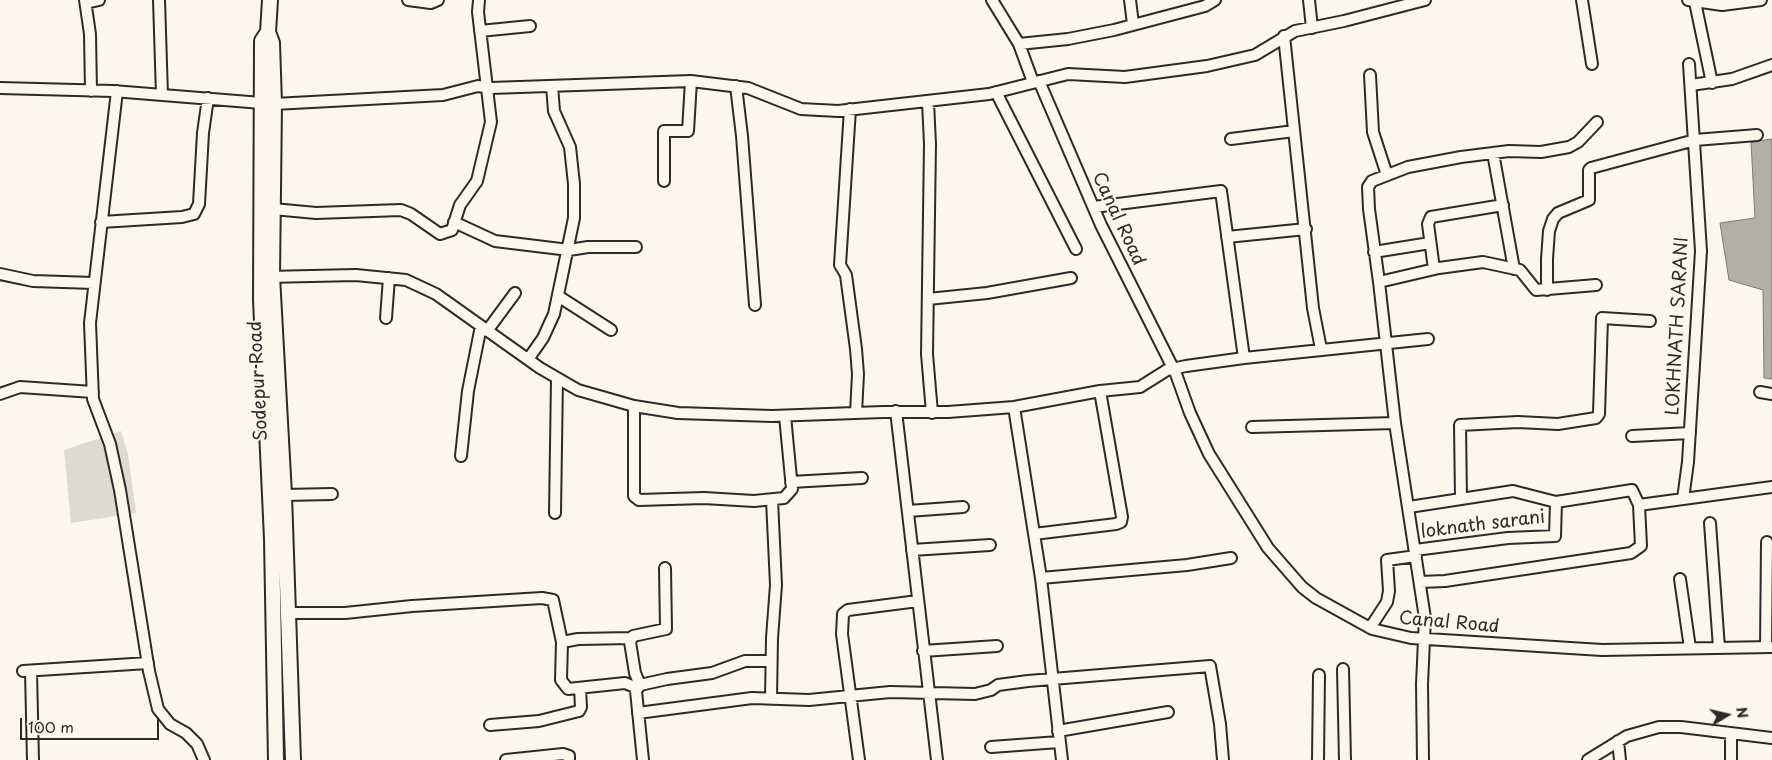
<!DOCTYPE html>
<html>
<head>
<meta charset="utf-8">
<style>
  body { margin:0 }
  #map { position:relative; width:1772px; height:760px; overflow:hidden; background:#fbf7ec; font-family:"Playpen Sans",sans-serif }
  canvas { display:block }
  .north { position:absolute; left:1702px; top:690px; width:50px; height:50px; -webkit-text-stroke:4px #fbf7ec; paint-order:stroke; rotate:81deg; font-size:14px; font-weight:700; line-height:20px; text-align:center; color:#2b2b2b }
  .north::after { content:''; display:block; margin:auto; width:18px; height:22px; background:#2b2b2b; clip-path:polygon(50% 0,100% 100%,50% 72%,0 100%) }
  .scale { position:absolute; left:20px; top:718px; width:139px; height:22px; box-sizing:border-box; border:2px solid #2b2b2b; border-top:0; padding-left:6px; font-size:15px; line-height:18px; white-space:nowrap; color:#2b2b2b; -webkit-text-stroke:4px #fbf7ec; paint-order:stroke }
</style>
</head>
<body>
<div id="map">
<canvas width="1772" height="760"></canvas>
<div class="north">N</div>
<div class="scale">100 m</div>
</div>
<script>
const c = document.querySelector('canvas').getContext('2d');
c.lineJoin = 'round';
function paint(path, color) { c.fillStyle = color; c.fill(path, 'evenodd'); }
const poly = rows => new Path2D(rows.map(r => 'M' + r).join(''));
function trace(path, color, width, dash) { c.strokeStyle = color; c.lineWidth = width; c.lineCap = dash ? 'butt' : 'round'; c.setLineDash(dash || []); c.stroke(path); }
function write(font, color, halo, rows, align = 'center') {
  c.font = font + ' "Playpen Sans",sans-serif'; c.lineWidth = 4; c.setLineDash([]); c.textBaseline = 'middle'; c.strokeStyle = halo; c.fillStyle = color; for (const [text, x, y, turn = 0] of rows) {
    c.save(); c.translate(x, y); c.rotate((+turn || 0) * Math.PI / 180); c.textAlign = isNaN(turn) ? turn : align; if (halo) c.strokeText(text, 0, 0); c.fillText(text, 0, 0); c.restore();
  }
}
const green = poly([
  [121,431,128,454,136,513,71,523,64,450]
]);
const water = poly([
  [1772,139,1772,379,1764,378,1763,290,1729,280,1720,223,1755,218,1751,142,1772,139]
]);
const minor = poly([
  [85,0,90,34,91,91],
  [159,0,162,95],
  [408,0,431,3,438,0],
  [992,0,1019,44,1033,82],
  [1130,0,1133,24],
  [1309,0,1312,28],
  [1582,0,1592,64],
  [1688,0,1722,5,1761,0],
  [1695,2,1712,83],
  [86,3,99,0],
  [480,31,530,26],
  [1284,36,1313,308,1321,349],
  [1019,44,1068,39,1114,30,1205,6,1215,0],
  [1370,75,1373,132,1387,175],
  [1039,81,1101,225,1176,374,1190,413,1209,454,1268,548,1302,587,1316,598,1372,629,1411,638,1602,650,1772,647],
  [1691,85,1732,79,1772,65],
  [736,86,742,136,755,305],
  [0,88,113,91,274,104,443,95,478,86,491,88,691,81,748,88,801,109,838,111,989,94,1068,74,1125,77,1207,66,1255,55,1295,31,1344,21,1425,0],
  [117,91,90,323,93,399,110,444,120,490,149,671,158,709,170,724,186,733,197,744,204,760],
  [996,92,1076,249],
  [928,102,930,144,927,354,932,413],
  [850,109,840,265,846,275,856,349,858,374,856,413],
  [1231,139,1294,131],
  [1493,153,1514,269],
  [664,181,664,131,688,131,691,81],
  [1094,207,1221,191,1244,358],
  [273,209,316,213,401,210,411,214,440,234,452,230,460,205,477,181,491,122,478,12,479,0],
  [101,222,182,217,194,214,199,204,203,133,208,98],
  [454,222,495,241,569,250,588,247,636,247],
  [1227,237,1306,229],
  [1374,252,1430,243],
  [1434,269,1428,224,1431,217,1503,205],
  [0,274,33,281,94,283],
  [267,277,356,275,406,280,436,294,540,368,578,390,634,406,678,413,772,416,883,412,948,412,1014,407,1100,391,1140,387,1167,370,1186,366,1244,358,1428,339],
  [1379,282,1369,209,1368,187,1372,181,1408,167,1461,157,1509,151,1541,152,1569,147,1578,142,1597,122],
  [1547,290,1547,259,1549,231,1553,219,1558,213,1589,200,1589,170,1591,168,1695,140,1757,135],
  [558,296,611,330],
  [928,299,987,293,1071,278],
  [386,318,389,278],
  [487,331,515,293],
  [529,358,543,338,554,314,574,218,574,184,570,147,554,111,552,86],
  [1760,392,1772,394],
  [0,394,20,387,93,392],
  [634,406,634,496,639,500,704,498,754,501,784,498,792,489,785,416],
  [1014,407,1041,578,1062,760],
  [896,411,937,760],
  [1252,427,1395,423],
  [1632,436,1690,433],
  [461,456,468,391,481,326],
  [791,482,862,478],
  [284,495,332,494],
  [1461,499,1460,425,1518,422,1558,424,1596,418,1599,414,1602,318,1650,321],
  [1683,499,1688,462,1701,251,1689,64],
  [1639,505,1772,487],
  [1409,507,1513,491,1556,502,1632,490,1639,505,1641,546,1631,553,1445,581,1420,582],
  [908,511,963,507],
  [555,513,557,379],
  [1710,523,1719,648],
  [1034,534,1116,524,1121,522,1122,517,1100,391],
  [912,550,990,545],
  [1415,550,1508,538,1555,536,1556,502],
  [1041,578,1187,565,1231,558],
  [1680,579,1690,648],
  [289,613,345,613,412,606,542,598,553,600,562,642],
  [1370,628,1387,602,1389,591,1387,560,1416,556],
  [631,638,578,639,562,642,561,680,568,689,625,683,637,688],
  [1766,647,1767,542],
  [923,651,997,646],
  [1343,669,1345,760],
  [23,671,148,663],
  [31,671,33,760],
  [640,685,635,673,630,642,633,636,666,629,665,568],
  [771,699,772,638,776,585,772,500],
  [638,713,752,698,809,700,890,692,975,694,991,690,998,685,1028,681,1210,666,1220,724,1223,760],
  [490,725,539,721,579,711,581,707,580,688],
  [1058,731,1168,712],
  [1731,735,1731,760],
  [1618,741,1620,760],
  [991,747,1059,742],
  [506,760,563,754,569,756,569,760],
  [643,760,636,691,640,685,667,679,712,673,745,661,771,661],
  [859,760,842,634,843,614,848,610,918,601],
  [1318,760,1319,675],
  [1423,760,1422,684,1425,618,1395,423,1379,282,1439,268,1483,262,1520,270,1536,290,1596,285],
  [1588,760,1627,736,1659,727,1681,727,1772,738]
]);
const major = poly([
  [270,0,268,32,272,43,274,104,272,276,284,495,293,760],
  [268,32,262,41,261,300,272,539,276,760]
]);
const streetNames = [
  ["Canal Road",1118,219,65],
  ["LOKHNATH SARANI",1678,326,-87],
  ["Sodepur Road",259,381,-93],
  ["loknath sarani",1483,525,-7],
  ["Canal Road",1449,623,5]
];
paint(green, '#dddad0');
paint(water, '#b1afa7');
trace(water, '#7b7a75', 1);
trace(minor, '#2b2b2b', 14);
trace(major, '#2b2b2b', 18);
trace(minor, '#fbf7ec', 10);
trace(major, '#fbf7ec', 14);
write('18px', '#2b2b2b', '#fbf7ec', streetNames);
</script>
</body>
</html>
